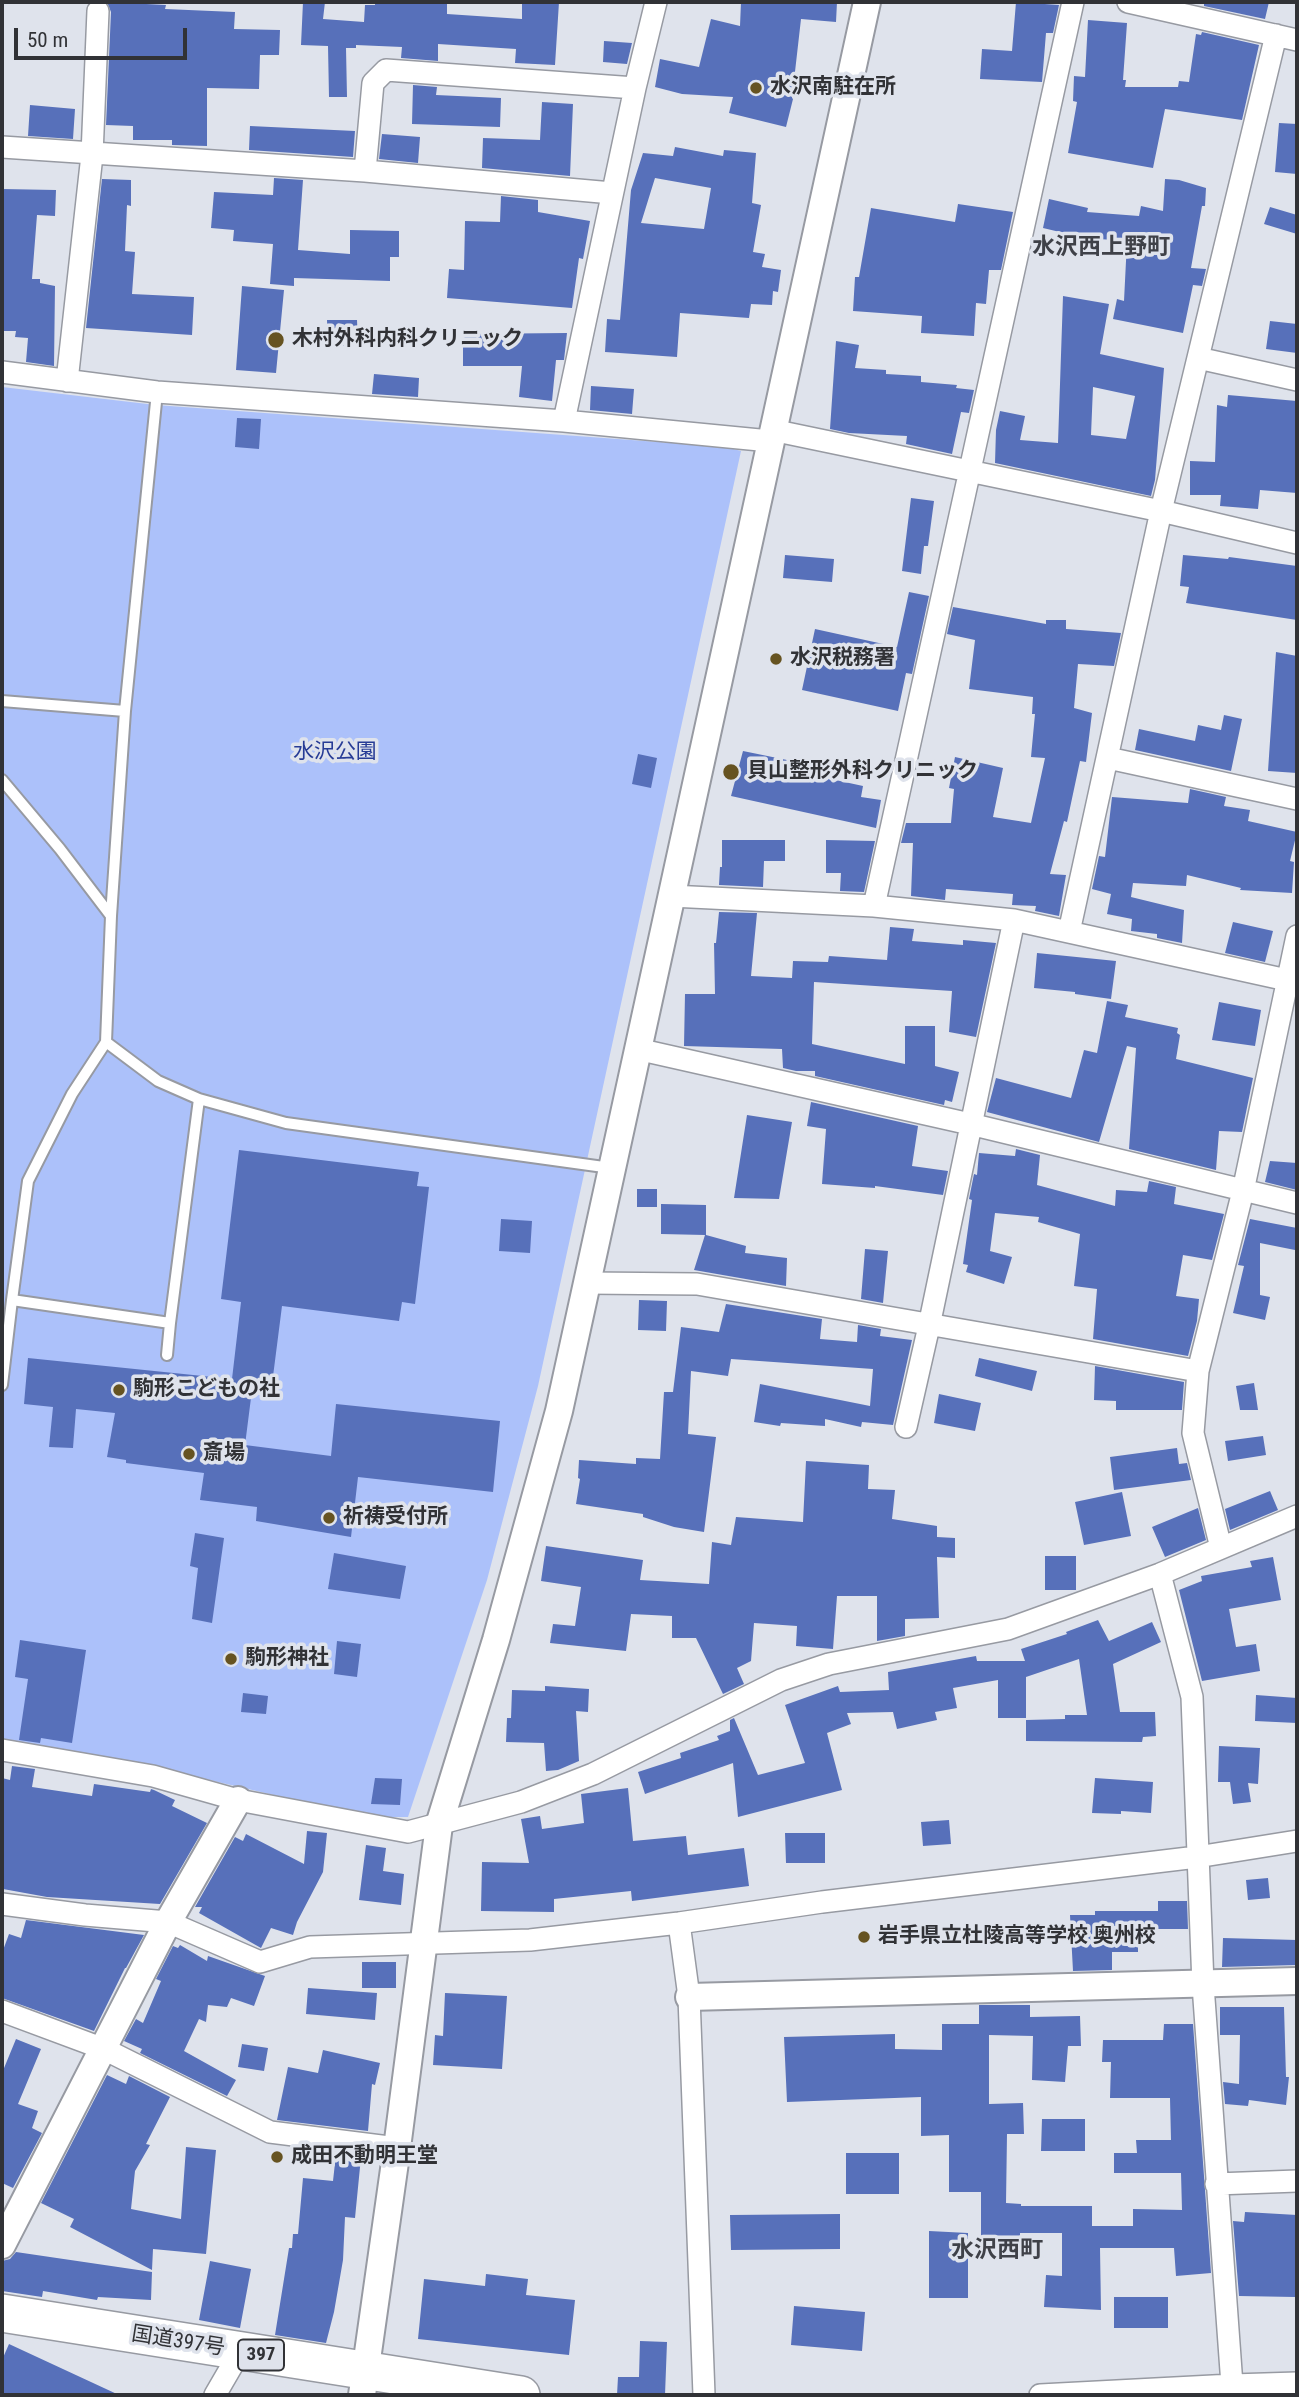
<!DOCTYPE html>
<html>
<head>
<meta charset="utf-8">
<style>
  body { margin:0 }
  #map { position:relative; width:1299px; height:2397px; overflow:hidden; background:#dfe3ec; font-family:"Roboto Condensed",sans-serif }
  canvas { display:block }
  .frame { position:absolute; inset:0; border:4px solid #313236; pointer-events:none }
  .scale { position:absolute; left:14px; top:28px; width:173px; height:32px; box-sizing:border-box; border:4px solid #313236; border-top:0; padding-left:9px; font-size:21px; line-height:24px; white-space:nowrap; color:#313236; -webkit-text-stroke:5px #dfe3ec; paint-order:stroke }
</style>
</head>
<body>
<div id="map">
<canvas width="1299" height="2397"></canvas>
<div class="frame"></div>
<div class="scale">50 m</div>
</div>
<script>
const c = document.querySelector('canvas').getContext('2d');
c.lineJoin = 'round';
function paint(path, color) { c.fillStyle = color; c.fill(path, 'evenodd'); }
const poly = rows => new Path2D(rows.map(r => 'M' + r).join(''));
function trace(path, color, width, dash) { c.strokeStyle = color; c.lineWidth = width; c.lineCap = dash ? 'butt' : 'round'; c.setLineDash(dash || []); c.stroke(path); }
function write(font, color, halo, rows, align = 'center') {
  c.font = font + ' "Roboto Condensed","Noto Sans JP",sans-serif'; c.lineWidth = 7; c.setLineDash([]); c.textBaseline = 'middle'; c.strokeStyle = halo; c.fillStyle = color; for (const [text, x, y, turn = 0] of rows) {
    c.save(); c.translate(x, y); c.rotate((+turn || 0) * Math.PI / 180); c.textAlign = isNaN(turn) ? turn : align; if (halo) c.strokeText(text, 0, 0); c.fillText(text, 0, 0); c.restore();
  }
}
const green = poly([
  [2,387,156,405,726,447,741,451,538,1386,487,1580,408,1817,391,1817,321,1806,158,1768,2,1739]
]);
const building = poly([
  [107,2,166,5,165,9,235,12,234,29,280,30,279,55,260,55,259,89,207,88,207,146,172,145,172,140,133,140,133,126,106,125,111,12],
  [303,2,325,2,323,19,364,22,365,5,375,5,375,2,447,2,447,14,522,19,522,2,559,2,555,65,515,63,516,49,438,44,438,61,401,58,402,47,356,45,356,48,346,48,347,97,329,97,328,46,301,45],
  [741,2,837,2,836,22,801,19,792,98,793,99,786,127,729,113,733,97,682,94,655,87,660,59,699,67,711,19,740,26],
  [1016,2,1059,5,1053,33,1046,33,1042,82,980,79,982,49,1012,51],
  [1204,2,1269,2,1265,19,1204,6],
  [1088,20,1127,23,1123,80,1126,80,1125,87,1178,87,1179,81,1189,82,1196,34,1201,35,1202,32,1259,45,1242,120,1165,109,1153,168,1068,153,1077,102,1073,101,1074,76,1085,77],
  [604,41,632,43,627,64,603,62],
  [413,85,437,87,436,95,501,98,500,127,412,124],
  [542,102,573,104,570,176,482,168,483,138,540,140],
  [30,105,75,109,73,139,28,136],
  [1279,123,1297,124,1297,174,1275,172],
  [250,126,355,131,353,157,249,150],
  [382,134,420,137,418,163,379,159],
  [675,147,723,156,724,150,756,153,752,203,761,205,753,252,765,254,762,267,781,270,778,292,773,291,772,305,751,304,749,318,680,313,677,357,605,352,607,319,620,320,631,190,643,153,673,156],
  [655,178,711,188,704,229,641,223],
  [274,178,303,180,298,250,350,254,350,230,399,231,399,257,390,257,390,281,294,278,294,286,270,284,273,244,233,241,234,230,211,228,214,192,273,195],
  [102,179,131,180,131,206,127,205,125,251,135,252,132,294,194,297,192,335,86,328],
  [1165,179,1179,180,1206,188,1205,206,1202,206,1191,268,1206,269,1202,286,1193,285,1183,333,1113,319,1117,299,1124,301,1127,241,1085,238,1043,228,1049,199,1088,208,1087,212,1139,216,1141,206,1163,211],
  [2,189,56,190,55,216,37,215,32,279,40,279,40,283,55,286,54,366,26,362,28,338,15,337,16,331,2,331],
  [501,196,538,200,538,212,590,221,583,259,579,258,572,308,447,298,449,269,464,270,465,221,500,222],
  [958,204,1013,212,1001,270,989,270,986,304,976,303,974,336,921,333,922,316,853,311,855,277,859,277,871,208,955,222],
  [1270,207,1297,215,1297,234,1264,224],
  [242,286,284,290,276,373,236,370],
  [1063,296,1109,304,1100,354,1164,368,1155,480,1151,496,995,463,996,430,1000,411,1025,416,1020,440,1058,443],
  [1093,387,1135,396,1126,439,1091,435],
  [327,320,357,320,358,345,328,346],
  [1270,321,1297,324,1297,353,1266,349],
  [567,333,564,360,556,360,552,401,519,397,522,366,463,366,463,334],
  [836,341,859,345,855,368,886,370,886,374,921,376,921,382,957,385,956,388,974,390,969,413,961,412,952,454,906,444,907,436,849,433,830,429],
  [374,374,419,378,418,397,372,394],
  [591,386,634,389,632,414,590,410],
  [1228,395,1297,401,1297,493,1260,490,1258,509,1220,506,1221,495,1190,495,1190,461,1215,462,1217,405,1227,407],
  [237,418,261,419,259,449,235,447],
  [911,498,934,501,928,546,924,546,921,574,902,571],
  [785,555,834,559,832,582,783,578],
  [1183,555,1228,559,1229,557,1297,566,1297,620,1186,603,1189,587,1180,586],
  [909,592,929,596,912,674,906,673,898,711,802,690,815,629,897,647],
  [953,607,1046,624,1046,620,1066,620,1066,629,1121,633,1114,666,1078,664,1074,708,1092,713,1086,762,1080,761,1067,822,1064,821,1050,874,1066,875,1059,916,1035,911,1036,906,1012,905,1013,894,946,889,945,900,911,896,913,843,901,843,906,823,951,823,954,789,949,788,955,757,1003,768,993,817,1031,823,1045,758,1031,757,1035,714,1032,714,1033,697,969,689,975,640,947,634],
  [1276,652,1297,656,1297,773,1268,771],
  [1224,715,1242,719,1231,771,1135,750,1139,729,1195,741,1198,725,1221,730],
  [743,751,787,760,785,769,863,786,861,797,881,800,876,828,731,796],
  [638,754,657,758,651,788,632,784],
  [1190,789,1226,797,1224,806,1250,810,1248,821,1297,832,1290,861,1294,862,1292,893,1240,890,1241,888,1187,875,1186,886,1133,883,1131,897,1184,910,1182,943,1157,938,1157,934,1131,931,1132,919,1107,914,1111,894,1092,889,1099,856,1105,857,1112,797,1188,803],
  [722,840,785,840,785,861,764,861,763,887,719,885,720,867,722,867],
  [826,840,875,841,864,892,840,891,841,873,826,873],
  [719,912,757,913,751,976,792,978,793,961,828,962,829,956,887,960,890,927,914,929,912,941,963,945,963,940,996,943,976,1037,949,1032,952,991,814,982,812,1044,905,1064,905,1026,935,1026,935,1066,959,1072,952,1102,945,1100,944,1105,815,1076,815,1071,796,1071,783,1068,782,1049,684,1046,685,994,715,994,714,943,716,943],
  [1233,922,1273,931,1265,962,1225,953],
  [1037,953,1116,961,1111,999,1075,994,1075,992,1034,988],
  [1107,1001,1128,1005,1125,1017,1178,1028,1177,1033,1180,1035,1176,1059,1253,1078,1242,1132,1219,1131,1216,1170,1129,1149,1136,1048,1127,1046,1099,1142,987,1112,996,1078,1071,1098,1084,1050,1097,1053],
  [1219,1002,1261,1010,1255,1046,1212,1040],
  [811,1102,918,1126,912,1166,948,1171,943,1195,875,1186,875,1188,822,1184,826,1129,807,1126],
  [747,1115,792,1122,779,1199,734,1198],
  [1016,1149,1040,1155,1037,1185,1115,1206,1116,1190,1147,1192,1149,1181,1176,1187,1174,1204,1224,1214,1212,1260,1183,1255,1176,1296,1199,1299,1197,1321,1188,1356,1093,1339,1097,1289,1074,1286,1080,1234,1038,1222,1039,1217,995,1213,990,1251,1012,1257,1004,1284,966,1272,968,1265,963,1264,972,1200,969,1199,974,1174,977,1175,979,1153,1015,1156],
  [239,1150,419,1172,417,1186,429,1187,415,1304,402,1302,399,1321,282,1306,271,1392,252,1390,245,1445,331,1456,336,1404,500,1421,493,1492,358,1477,351,1537,256,1521,257,1507,200,1500,204,1473,126,1463,126,1460,107,1457,115,1413,76,1409,73,1448,49,1447,53,1407,24,1404,28,1358,232,1379,241,1302,221,1299],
  [1270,1161,1297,1163,1297,1190,1265,1182],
  [637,1189,657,1189,657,1207,637,1207],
  [661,1204,706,1205,706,1235,746,1246,745,1253,787,1258,786,1286,694,1270,705,1235,661,1234],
  [501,1219,532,1221,530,1253,499,1251],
  [1250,1219,1297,1228,1295,1250,1260,1243,1260,1295,1270,1297,1265,1320,1233,1313,1244,1266,1238,1265],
  [865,1249,888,1251,883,1303,861,1299],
  [639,1300,667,1301,666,1331,638,1330],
  [726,1304,822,1319,820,1339,857,1342,858,1325,881,1329,880,1336,912,1340,893,1425,862,1422,861,1427,825,1419,825,1426,781,1423,780,1426,754,1422,760,1384,870,1406,873,1369,731,1359,728,1376,691,1371,688,1434,716,1437,704,1532,674,1527,643,1517,643,1514,576,1504,580,1479,578,1478,579,1460,636,1464,636,1458,660,1459,664,1392,673,1392,681,1327,719,1332],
  [979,1358,1037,1371,1032,1391,975,1376],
  [1095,1366,1184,1382,1182,1410,1116,1410,1116,1401,1094,1400],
  [1254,1383,1258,1410,1240,1410,1236,1386],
  [939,1394,981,1403,975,1431,934,1423],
  [1263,1436,1266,1455,1228,1461,1225,1441],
  [1177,1448,1179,1464,1187,1463,1191,1480,1114,1490,1110,1457],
  [806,1461,869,1465,868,1489,895,1490,892,1519,937,1526,937,1537,955,1538,955,1558,937,1557,939,1618,905,1619,905,1636,877,1641,877,1596,837,1596,833,1649,796,1646,797,1626,754,1623,751,1661,737,1668,744,1684,723,1694,696,1638,672,1638,672,1616,631,1614,626,1651,550,1643,553,1624,575,1626,581,1587,541,1581,546,1546,643,1560,640,1580,709,1584,712,1542,731,1545,736,1517,803,1522],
  [1270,1491,1278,1510,1230,1530,1225,1509],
  [1122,1492,1131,1536,1084,1545,1075,1502],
  [1198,1508,1206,1540,1165,1557,1152,1527],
  [195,1533,224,1538,212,1623,192,1619,198,1568,190,1566],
  [334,1553,406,1566,400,1599,328,1589],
  [1045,1556,1076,1556,1076,1590,1045,1590],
  [1273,1557,1281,1600,1229,1609,1236,1647,1256,1644,1260,1671,1202,1681,1179,1590,1202,1581,1201,1576,1252,1567,1250,1561],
  [1098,1620,1109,1641,1152,1622,1161,1642,1113,1664,1120,1712,1155,1712,1156,1736,1143,1737,1142,1742,1026,1741,1026,1720,1065,1719,1065,1715,1087,1715,1079,1659,1026,1677,1026,1718,998,1718,998,1680,953,1688,957,1708,935,1712,937,1720,897,1729,893,1712,847,1713,851,1724,827,1733,842,1790,738,1817,733,1763,645,1794,638,1772,681,1758,680,1753,719,1740,717,1736,730,1731,730,1720,734,1718,758,1775,805,1763,785,1705,838,1686,840,1692,889,1690,888,1672,976,1656,977,1661,1025,1661,1021,1649,1067,1634,1066,1632],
  [20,1640,86,1650,72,1743,41,1738,40,1743,19,1740,28,1679,15,1677],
  [337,1641,361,1644,357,1677,334,1674],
  [545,1686,589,1689,588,1712,576,1711,579,1761,558,1770,546,1771,544,1743,506,1742,507,1718,511,1718,512,1690,545,1691],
  [243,1693,268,1696,266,1714,241,1712],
  [1256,1695,1297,1698,1297,1723,1255,1721],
  [1219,1746,1260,1748,1258,1784,1248,1783,1251,1802,1233,1804,1230,1782,1218,1782],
  [12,1766,35,1769,32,1787,92,1796,94,1784,150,1792,151,1789,154,1790,175,1800,172,1806,207,1823,160,1904,47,1897,3,1889,4,1879,2,1878,2,1778,10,1780],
  [375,1778,402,1779,400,1805,371,1804],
  [1095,1778,1153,1782,1151,1813,1121,1811,1121,1814,1092,1813],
  [628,1788,633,1841,686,1836,688,1855,744,1848,749,1886,632,1901,631,1891,554,1899,554,1912,481,1911,482,1862,529,1863,521,1819,540,1816,542,1829,584,1823,581,1794],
  [949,1820,951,1844,923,1846,921,1822],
  [307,1831,327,1833,323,1872,297,1922,293,1935,271,1928,261,1948,199,1913,202,1907,195,1907,235,1837,243,1841,246,1834,304,1864],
  [785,1833,825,1833,825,1863,786,1863],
  [366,1845,386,1848,383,1871,404,1874,401,1905,359,1900],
  [1268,1878,1270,1898,1248,1900,1246,1880],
  [1158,1901,1187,1901,1188,1929,1138,1929,1138,1952,1112,1952,1112,1970,1073,1971,1070,1915,1095,1915,1095,1911,1158,1911],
  [26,1920,144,1935,126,1968,125,1968,94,2031,2,1998,2,1953,9,1934,21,1938],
  [1223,1938,1297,1940,1297,1965,1222,1967],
  [180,1945,207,1961,208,1956,265,1976,254,2006,231,1998,227,2007,208,2005,206,2022,199,2019,184,2051,236,2080,227,2096,140,2053,142,2049,124,2041,136,2019,143,2023,161,1981,156,1979,173,1946,178,1948],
  [362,1962,396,1962,396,1988,362,1988],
  [308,1988,377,1993,375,2020,306,2014],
  [445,1993,507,1996,502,2069,433,2065,435,2035,443,2036],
  [979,2005,1030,2005,1030,2017,1080,2016,1081,2046,1068,2046,1065,2082,1032,2080,1033,2036,989,2035,989,2104,1023,2103,1024,2134,1007,2134,1006,2203,1021,2204,1021,2206,1092,2206,1092,2226,1133,2226,1133,2209,1182,2210,1181,2173,1114,2173,1114,2153,1137,2153,1136,2140,1171,2140,1170,2098,1110,2098,1111,2062,1102,2062,1103,2040,1163,2040,1164,2024,1193,2024,1211,2273,1176,2276,1174,2248,1100,2248,1101,2310,1044,2307,1046,2275,1062,2276,1062,2233,1020,2233,1020,2245,981,2245,981,2192,949,2192,949,2135,921,2136,921,2097,787,2102,784,2037,895,2034,895,2049,942,2050,942,2024,979,2024],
  [1220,2007,1284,2007,1286,2077,1289,2077,1286,2105,1249,2100,1248,2106,1225,2104,1223,2082,1239,2084,1240,2035,1220,2035],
  [16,2039,41,2049,18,2104,38,2111,32,2128,42,2133,13,2188,2,2183,2,2073],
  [242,2044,268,2048,264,2071,238,2067],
  [323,2050,380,2063,375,2085,372,2084,368,2131,277,2120,288,2067,318,2073],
  [107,2075,126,2084,129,2076,170,2097,146,2144,150,2145,135,2171,131,2209,181,2219,186,2147,216,2150,206,2254,153,2249,152,2270,70,2227,74,2219,41,2203],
  [1042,2119,1085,2119,1085,2151,1041,2151],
  [846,2153,899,2153,899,2194,846,2194],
  [336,2154,361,2157,355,2218,345,2217,343,2260,334,2312,326,2343,275,2335,289,2248,292,2248,293,2234,298,2234,303,2178,333,2181],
  [1245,2212,1297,2215,1297,2291,1295,2291,1295,2297,1239,2296,1233,2221,1244,2222],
  [840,2214,840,2249,731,2250,730,2215],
  [929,2231,968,2233,968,2298,929,2298],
  [16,2252,152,2272,151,2300,98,2297,97,2300,43,2291,42,2297,2,2291,2,2261,10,2259],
  [210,2261,251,2269,240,2328,199,2320],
  [486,2274,528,2279,526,2295,575,2300,569,2355,418,2339,424,2279,485,2286],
  [1114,2297,1168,2297,1168,2328,1114,2328],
  [794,2306,865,2312,862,2351,791,2345],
  [640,2341,667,2342,665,2395,617,2395,618,2377,639,2377],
  [9,2344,119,2395,2,2395,2,2360]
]);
const service = poly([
  [157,392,125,711,111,916,106,1042,158,1081,199,1099,286,1123,611,1168],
  [2,701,125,711],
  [2,780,60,849,111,916],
  [12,1300,28,1181,72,1094,106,1042],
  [167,1355,170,1323],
  [2,1385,12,1300,170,1323,199,1099]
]);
const minor = poly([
  [1128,2,1297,40],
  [2,147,365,171,612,193],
  [365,171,373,83,386,70,635,88],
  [1198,358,1297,380],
  [2,372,157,392,564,421,770,441],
  [67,381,92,155,98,11],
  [564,421,635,88,656,2],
  [772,430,1161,511,1297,543],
  [1108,758,1297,799],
  [671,896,874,906,1014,920,1287,980],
  [874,906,1073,2],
  [1069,932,1161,511,1276,35],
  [637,1049,970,1124,1297,1203],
  [586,1283,697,1284,1198,1371],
  [906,1427,929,1326,1014,920],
  [1221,1548,1193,1433,1198,1371,1243,1191,1297,936],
  [2,1750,153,1776,238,1800,408,1832,521,1802,593,1774,781,1680,829,1664,1008,1629,1160,1574,1297,1516],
  [2,1904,85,1915,168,1922,260,1962,310,1947,530,1940,679,1923,822,1902,1197,1857,1297,1841],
  [679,1923,689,1997,704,2395],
  [2,2011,104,2049,270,2132,397,2148],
  [1216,2184,1297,2181],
  [215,2395,240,2352],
  [1040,2395,1232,2385,1203,1985,1192,1697,1160,1574],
  [1231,2395,1232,2385,1297,2383]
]);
const tertiary = poly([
  [689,1997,1297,1981],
  [2,2245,168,1922,238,1800],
  [362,2395,397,2148,439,1825,496,1640,559,1411,867,2]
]);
const trunk = poly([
  [2,2313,521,2395]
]);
const markers = [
  [756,88,7,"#665321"],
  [276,340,9,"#665321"],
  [776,659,7,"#665321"],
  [731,772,9,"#665321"],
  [119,1390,7,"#665321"],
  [189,1454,7,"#665321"],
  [329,1518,7,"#665321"],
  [231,1659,7,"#665321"],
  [864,1937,7,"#665321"],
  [277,2157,7,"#665321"]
];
const shields = [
  [261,2355,46]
];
const shieldNames = [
  ["397",261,2355]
];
const poiNames = [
  ["水沢南駐在所",770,88],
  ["木村外科内科クリニック",292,340],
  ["水沢税務署",790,659],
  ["貝山整形外科クリニック",747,772],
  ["駒形こどもの社",133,1390],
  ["斎場",203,1454],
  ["祈祷受付所",343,1518],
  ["駒形神社",245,1659],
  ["岩手県立杜陵高等学校 奥州校",878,1937],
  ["成田不動明王堂",291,2157]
];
const parkNames = [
  ["水沢公園",335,753]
];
const streetNames = [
  ["国道397号",178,2342,9]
];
const neighbourhoodNames = [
  ["水沢西上野町",1101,248],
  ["水沢西町",997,2251]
];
paint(green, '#acc1fa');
paint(building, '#5770ba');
trace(service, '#979aa2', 14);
trace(minor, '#979aa2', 24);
trace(tertiary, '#979aa2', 30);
trace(trunk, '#979aa2', 40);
trace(service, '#fff', 10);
trace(minor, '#fff', 21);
trace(tertiary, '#fff', 26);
trace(trunk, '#fff', 37);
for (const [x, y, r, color] of markers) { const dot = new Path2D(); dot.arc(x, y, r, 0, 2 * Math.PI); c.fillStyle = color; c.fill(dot); trace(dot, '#dfe3ec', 2.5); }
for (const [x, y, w] of shields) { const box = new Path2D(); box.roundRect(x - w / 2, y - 15.5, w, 31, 5); c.fillStyle = '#dfe3ec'; c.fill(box); trace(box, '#313236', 2); }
write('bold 19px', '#313236', null, shieldNames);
write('bold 21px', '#313236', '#dfe3ec', poiNames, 'left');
write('21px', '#273c96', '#dfe3ec', parkNames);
write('21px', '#313236', '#dfe3ec', streetNames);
write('bold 23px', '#3f4148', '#dfe3ec', neighbourhoodNames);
</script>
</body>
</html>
